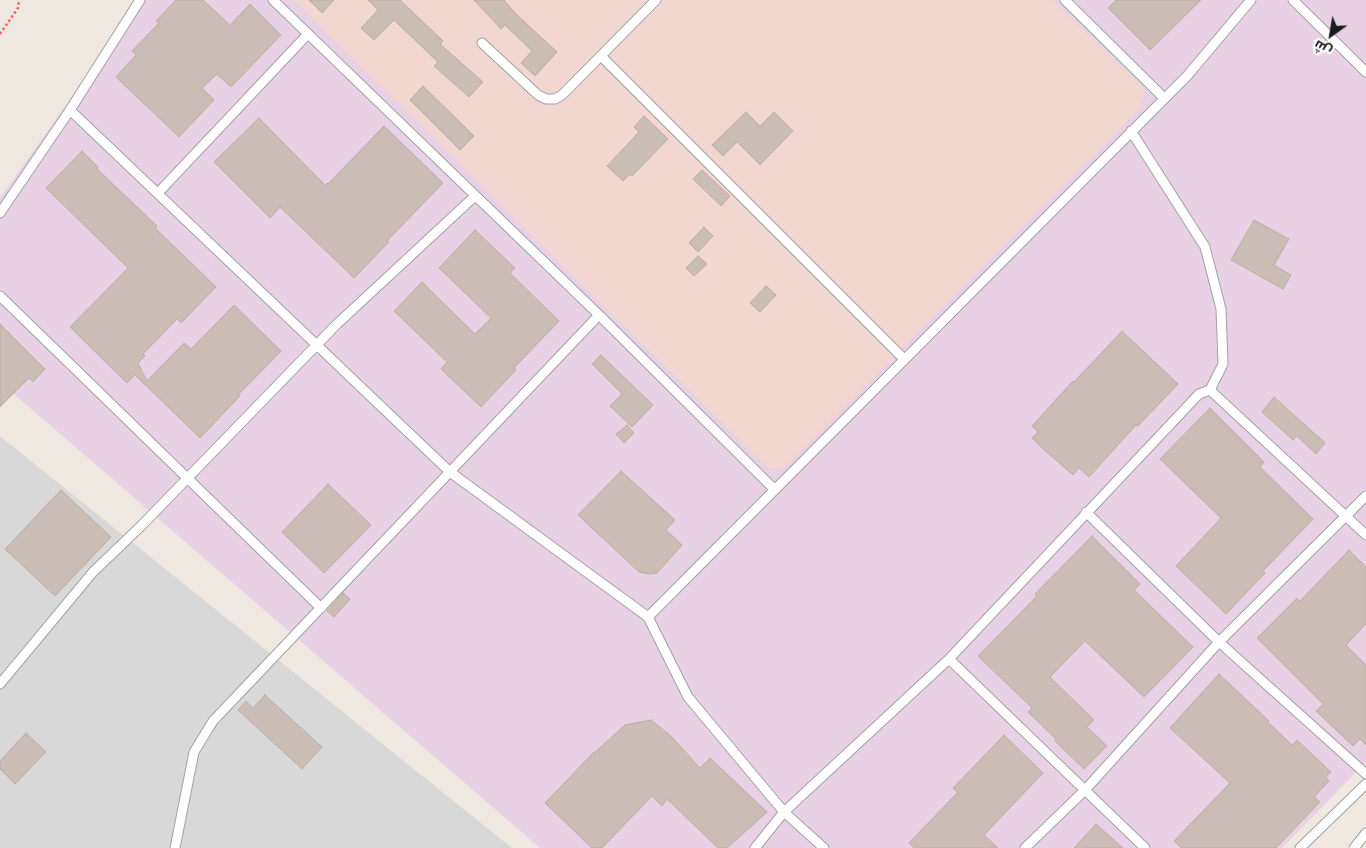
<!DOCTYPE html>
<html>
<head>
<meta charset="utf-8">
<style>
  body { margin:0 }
  #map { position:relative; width:1366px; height:848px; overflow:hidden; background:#eee8e0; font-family:Figtree,Cairo,sans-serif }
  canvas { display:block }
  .north { position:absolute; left:1306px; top:10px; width:50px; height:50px; -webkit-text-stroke:4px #fff; paint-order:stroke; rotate:212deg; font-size:14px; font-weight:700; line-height:20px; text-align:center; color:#1b1b1b }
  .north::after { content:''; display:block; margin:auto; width:18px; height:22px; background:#1b1b1b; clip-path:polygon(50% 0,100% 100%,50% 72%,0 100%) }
</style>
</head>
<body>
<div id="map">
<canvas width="1366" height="848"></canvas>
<div class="north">ش</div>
</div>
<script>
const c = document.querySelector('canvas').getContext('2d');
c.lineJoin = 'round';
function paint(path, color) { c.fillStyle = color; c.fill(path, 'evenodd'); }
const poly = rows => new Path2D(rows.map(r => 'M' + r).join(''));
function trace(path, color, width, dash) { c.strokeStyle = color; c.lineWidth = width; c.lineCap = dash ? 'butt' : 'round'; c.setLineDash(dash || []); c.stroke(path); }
const residential = poly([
  [0,436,512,848,0,848]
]);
const industrial = poly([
  [140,0,1366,0,1366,762,1282,848,540,848,0,382,0,198]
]);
const military = poly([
  [294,0,1052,0,1145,89,1141,107,784,468,769,469]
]);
const building = poly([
  [176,0,203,0,230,25,250,4,281,35,231,87,217,74,202,88,214,100,179,137,116,77,136,55,132,51,159,23,156,21,176,0],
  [309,0,334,0,322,13,309,0],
  [368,0,400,0,443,41,440,44,483,82,469,97,434,66,438,62,394,20,374,40,361,28,378,10,368,0],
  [474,0,504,0,516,14,557,52,535,76,521,63,532,51,505,25,501,29,474,0],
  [1116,0,1201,0,1150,50,1108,8,1116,0],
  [423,86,474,136,460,150,410,100,423,86],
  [746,112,760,126,774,112,793,131,760,165,737,142,723,156,712,145,746,112],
  [644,116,668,139,632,176,630,174,623,181,607,166,639,132,634,127,644,116],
  [259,118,325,185,327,183,328,184,384,126,443,183,387,241,389,242,354,278,280,207,270,218,214,162,259,118],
  [82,151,98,167,97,169,157,226,155,228,216,287,181,323,177,319,143,354,145,356,138,363,147,381,184,343,191,349,234,305,281,351,238,395,240,396,200,438,135,375,127,383,70,327,128,268,46,188,82,151],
  [702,170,730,196,721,206,693,179,702,170],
  [1254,220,1289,239,1274,265,1291,275,1283,289,1231,260,1254,220],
  [704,227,713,236,698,252,689,243,704,227],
  [475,230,515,268,510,273,559,321,514,368,516,370,481,407,441,369,447,362,394,311,422,282,475,334,491,318,439,268,475,230],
  [698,256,707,264,694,276,686,268,698,256],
  [766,286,776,295,760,312,750,303,766,286],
  [0,324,45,369,33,382,29,378,0,407,0,324],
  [1122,331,1178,384,1138,426,1136,425,1089,477,1079,468,1073,475,1042,448,1032,438,1038,432,1032,426,1073,381,1074,382,1122,331],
  [601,355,653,405,632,427,610,406,622,394,592,364,601,355],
  [1274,397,1325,443,1316,454,1297,436,1293,440,1262,412,1274,397],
  [1210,408,1264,462,1260,467,1313,519,1263,571,1265,573,1226,614,1176,566,1221,518,1160,459,1210,408],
  [627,425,634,433,624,443,616,434,627,425],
  [621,471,675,520,666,530,682,545,657,573,649,574,639,572,578,515,621,471],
  [328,484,371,525,324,573,282,532,328,484],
  [61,490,111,537,55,596,5,549,61,490],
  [1092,536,1140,584,1134,590,1193,647,1144,697,1085,641,1050,677,1094,720,1087,727,1107,746,1084,769,1055,741,1056,739,1028,712,1032,708,978,656,1037,596,1035,594,1092,536],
  [1349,550,1366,567,1366,624,1346,645,1366,665,1366,745,1360,739,1353,746,1316,711,1323,704,1257,638,1297,598,1300,601,1349,550],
  [343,593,350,599,334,617,327,611,343,593],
  [1219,674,1269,721,1268,722,1292,745,1297,740,1331,772,1326,777,1329,781,1314,797,1320,802,1276,848,1181,848,1174,841,1230,783,1170,728,1219,674],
  [265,695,322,747,302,769,238,710,246,701,253,708,265,695],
  [651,720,671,736,700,768,710,758,767,812,727,848,718,848,667,799,662,806,652,796,602,848,592,848,545,803,594,752,594,753,625,725,651,720],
  [26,733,46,752,15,784,0,769,0,761,26,733],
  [1004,735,1043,773,984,835,998,848,914,848,909,843,958,792,953,788,1004,735],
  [1096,824,1123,848,1074,848,1096,824]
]);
const path = poly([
  [0,34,18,8,19,0]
]);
const street = poly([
  [273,0,599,315,774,489],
  [1065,0,1164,98],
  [1293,0,1366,72],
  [482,43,538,95,546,99,555,99,562,95,656,0],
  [601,56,904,359],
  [70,110,450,472,648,617,688,697,784,812,824,848],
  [158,193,308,34],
  [0,213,70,110,140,0],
  [0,296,321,608],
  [1210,390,1366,535],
  [1086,512,1219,642,1366,774],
  [648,617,1187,76,1251,0],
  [949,659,1145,848],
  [0,684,93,572,142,525,336,325,475,196],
  [175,848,194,752,213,721,599,315],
  [755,848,784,812,949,659,1199,394,1210,390,1223,364,1221,309,1205,247,1131,131],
  [1025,848,1085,790,1219,642,1366,496],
  [1300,848,1366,784],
  [1354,848,1366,833]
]);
paint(residential, '#d9d8d8');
paint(industrial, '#e8d1e5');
paint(military, '#f2d7d1');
paint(building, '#cabdb6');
trace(building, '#c0aca1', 1);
trace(street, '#a2a2a2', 11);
trace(path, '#ff6260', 2.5, [2.5, 2.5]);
trace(street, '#fff', 9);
</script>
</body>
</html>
